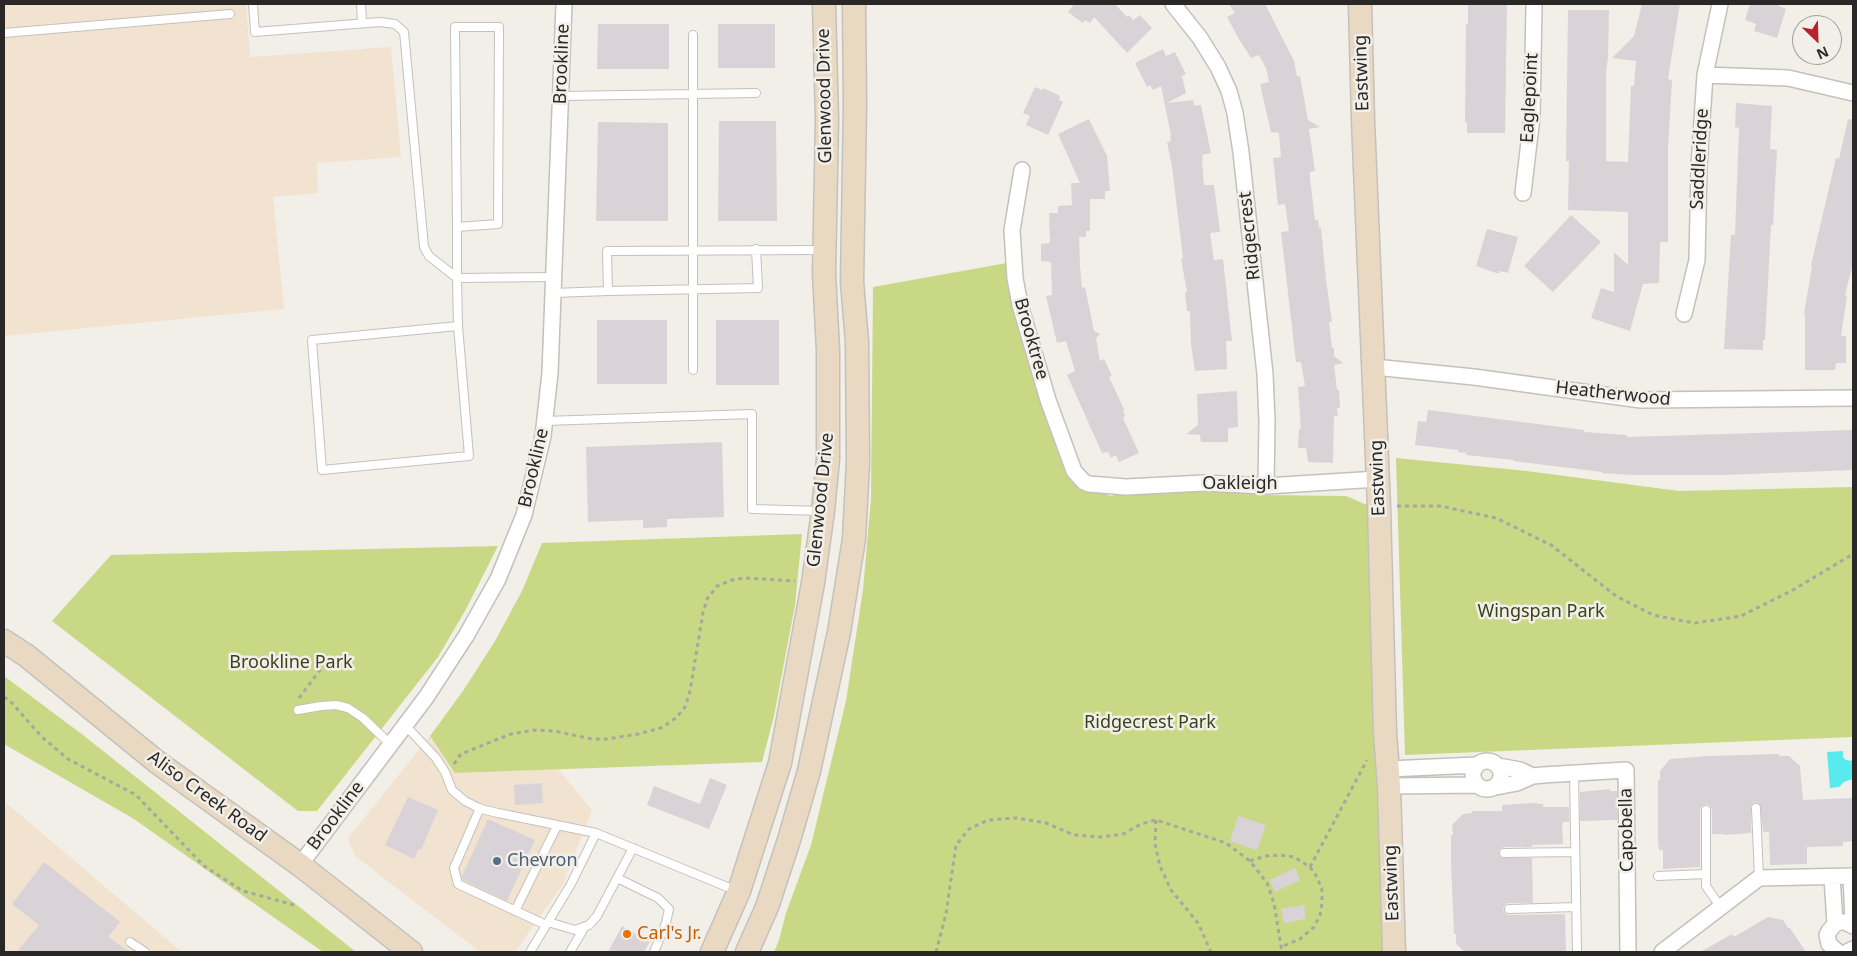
<!DOCTYPE html>
<html>
<head>
<meta charset="utf-8">
<style>
  body { margin:0 }
  #map { position:relative; width:1857px; height:956px; overflow:hidden; background:#f2efe9; font-family:"Noto Sans",sans-serif }
  canvas { display:block }
  .frame { position:absolute; inset:0; border:5px solid #292826; pointer-events:none }
  .north { position:absolute; left:1792px; top:15px; width:50px; height:50px; box-sizing:border-box; background:#f2efe9; border:1px solid #a29f9b; border-radius:50%; rotate:156deg; font-size:14px; font-weight:700; line-height:20px; text-align:center; color:#292826 }
  .north::after { content:''; display:block; margin:auto; width:18px; height:22px; background:#b5242d; clip-path:polygon(50% 0,100% 100%,50% 72%,0 100%) }
</style>
</head>
<body>
<div id="map">
<canvas width="1857" height="956"></canvas>
<div class="frame"></div>
<div class="north">N</div>
</div>
<script>
const c = document.querySelector('canvas').getContext('2d');
c.lineJoin = 'round';
function paint(path, color) { c.fillStyle = color; c.fill(path, 'evenodd'); }
const poly = rows => new Path2D(rows.map(r => 'M' + r).join(''));
function trace(path, color, width, dash) { c.strokeStyle = color; c.lineWidth = width; c.lineCap = dash ? 'butt' : 'round'; c.setLineDash(dash || []); c.stroke(path); }
function write(font, color, halo, rows, align = 'center') {
  c.font = font + ' "Noto Sans",sans-serif'; c.lineWidth = 5; c.setLineDash([]); c.textBaseline = 'middle'; c.strokeStyle = halo; c.fillStyle = color; for (const [text, x, y, turn = 0] of rows) {
    c.save(); c.translate(x, y); c.rotate((+turn || 0) * Math.PI / 180); c.textAlign = isNaN(turn) ? turn : align; if (halo) c.strokeText(text, 0, 0); c.fillText(text, 0, 0); c.restore();
  }
}
const commercial = poly([
  [4,4,246,4,250,57,391,47,401,157,317,163,318,193,273,197,284,309,4,336],
  [430,736,455,773,558,769,592,810,563,884,515,952,480,952,355,856,348,838],
  [4,801,182,952,4,952]
]);
const green = poly([
  [1018,261,1032,337,1080,479,1093,490,1111,496,1135,490,1223,488,1262,495,1346,496,1374,508,1391,952,774,952,779,940,786,913,811,845,846,701,863,590,871,498,873,287],
  [1396,458,1527,471,1679,491,1853,487,1853,737,1405,755],
  [802,534,795,605,774,716,762,762,455,773,430,736,463,691,495,641,522,591,542,543],
  [498,546,465,611,438,657,317,811,298,811,52,621,111,555],
  [4,676,83,735,356,952,323,952,134,819,4,744]
]);
const water = poly([
  [1843,751,1843,757,1846,760,1853,761,1853,779,1844,782,1839,787,1830,788,1827,752]
]);
const building = poly([
  [1074,4,1115,4,1127,17,1129,15,1133,20,1140,15,1152,28,1127,53,1094,17,1090,23,1085,20,1083,23,1068,12],
  [1229,4,1265,4,1294,61,1297,76,1300,76,1308,120,1320,127,1309,129,1315,171,1310,172,1310,178,1315,220,1318,220,1319,228,1321,228,1326,280,1332,322,1329,322,1332,348,1334,348,1334,356,1343,363,1334,365,1337,390,1339,390,1340,408,1337,408,1338,416,1334,416,1333,463,1308,462,1306,448,1298,448,1299,429,1301,429,1298,387,1305,386,1301,362,1296,362,1281,232,1289,231,1285,204,1278,205,1273,158,1281,157,1279,133,1271,132,1260,84,1269,82,1266,68,1259,55,1251,58,1239,39,1227,17,1235,13],
  [1468,4,1507,4,1505,133,1467,133,1467,122,1465,122,1466,24,1468,24],
  [1642,4,1680,4,1668,79,1672,80,1668,148,1668,242,1660,242,1659,283,1643,284,1630,331,1591,318,1601,288,1614,292,1614,252,1628,265,1628,212,1568,210,1569,161,1566,161,1568,10,1609,10,1608,57,1606,73,1606,161,1628,162,1631,86,1634,86,1636,61,1612,58,1634,36],
  [1750,4,1775,4,1786,9,1777,38,1754,31,1756,24,1745,20],
  [598,24,669,24,669,69,597,69],
  [718,24,775,24,775,68,718,68],
  [1163,49,1166,56,1175,52,1186,74,1182,76,1186,93,1167,103,1193,100,1194,106,1201,105,1207,134,1211,153,1202,155,1203,161,1202,161,1204,185,1214,185,1217,208,1220,232,1210,233,1214,260,1223,259,1232,341,1226,341,1227,369,1195,371,1191,344,1190,311,1187,311,1185,293,1187,292,1181,259,1183,258,1172,167,1167,142,1171,141,1170,136,1171,135,1161,86,1153,90,1150,85,1147,87,1135,63],
  [1035,87,1042,90,1043,88,1060,96,1059,100,1063,102,1048,135,1026,125,1030,116,1023,113],
  [1736,103,1772,106,1770,149,1777,150,1773,225,1771,225,1765,340,1763,340,1763,350,1724,349,1731,235,1735,235,1739,128,1735,127],
  [1089,119,1107,156,1110,191,1105,191,1105,199,1090,199,1090,231,1086,231,1086,237,1079,237,1080,266,1082,288,1085,287,1094,331,1100,334,1096,338,1100,361,1104,359,1112,376,1109,377,1124,409,1123,410,1125,416,1123,418,1139,453,1119,462,1116,455,1111,458,1108,452,1102,453,1067,375,1075,371,1066,341,1057,343,1046,296,1052,295,1051,262,1041,261,1041,244,1050,243,1049,213,1058,213,1058,206,1072,205,1071,183,1080,183,1058,134],
  [1848,119,1853,120,1853,263,1845,295,1847,296,1841,336,1846,336,1846,363,1836,363,1835,370,1805,370,1805,314,1804,314,1812,266,1811,265,1836,158,1839,159],
  [719,121,776,121,777,221,718,221],
  [598,122,668,123,668,221,596,221],
  [1571,215,1601,242,1553,292,1524,266],
  [1487,229,1518,237,1508,273,1500,271,1499,273,1496,273,1476,266],
  [597,320,667,320,667,384,597,384],
  [716,320,779,320,779,385,716,385],
  [1237,391,1238,427,1228,428,1228,442,1201,442,1200,435,1186,434,1198,425,1197,394],
  [1428,410,1584,430,1584,432,1627,435,1627,437,1853,430,1853,470,1724,475,1631,475,1602,473,1602,472,1513,461,1514,460,1466,455,1466,453,1458,452,1458,450,1415,445,1418,421,1426,422],
  [722,442,724,517,667,519,667,527,643,528,643,520,588,522,586,447],
  [1779,754,1779,756,1789,756,1800,766,1803,800,1853,798,1853,841,1843,842,1843,846,1807,847,1807,864,1770,865,1769,832,1763,832,1760,805,1755,802,1751,806,1751,833,1724,835,1723,834,1712,834,1712,810,1709,805,1706,804,1701,807,1700,810,1700,867,1663,869,1663,850,1659,850,1658,841,1658,780,1660,780,1660,771,1670,759,1708,756],
  [710,778,727,785,709,829,647,805,654,786,700,804],
  [542,783,543,803,515,805,514,785],
  [1610,789,1610,791,1617,791,1617,820,1580,821,1580,792],
  [408,797,438,810,421,850,419,849,414,859,385,845],
  [1533,803,1543,804,1543,807,1569,807,1569,822,1563,822,1562,825,1563,844,1532,845,1532,847,1504,847,1499,850,1499,855,1502,858,1532,858,1533,903,1508,903,1504,906,1503,910,1506,914,1509,915,1565,914,1566,951,1465,952,1456,944,1456,934,1454,934,1451,863,1451,835,1453,835,1452,825,1463,814,1472,813,1472,811,1502,811,1502,805],
  [1238,816,1266,825,1257,850,1230,841],
  [488,819,535,840,507,901,463,880,462,876],
  [44,862,120,922,108,937,130,952,17,952,39,925,12,904],
  [1295,868,1300,880,1275,892,1270,880],
  [1304,905,1306,919,1284,923,1281,909],
  [1768,917,1783,920,1788,928,1790,928,1806,952,1700,952,1732,934,1734,937],
  [622,926,650,942,644,952,608,952]
]);
const path = poly([
  [1397,506,1440,506,1496,518,1551,545,1616,596,1653,615,1695,623,1741,616,1793,590,1853,554],
  [4,697,10,701,42,737,68,759,136,795,204,866,243,891,298,906],
  [299,698,320,670,326,666,334,664,341,667],
  [454,764,461,754,511,734,534,730,554,731,592,739,607,739,638,734,661,728,676,718,685,707,690,691,703,613,707,599,717,586,732,580,746,578,795,581],
  [1156,820,1155,844,1160,866,1171,890,1198,923,1211,952],
  [1250,861,1265,856,1280,855,1294,857,1310,867,1317,877,1322,890,1322,903,1320,915,1314,927,1300,939,1281,947],
  [1310,867,1367,760],
  [936,952,946,914,956,845,969,829,988,820,1017,818,1046,823,1074,835,1101,837,1123,834,1141,824,1156,820,1226,843,1250,861,1267,883,1274,903,1282,952]
]);
const lane = poly([
  [253,4,255,32,380,22,395,24,404,32,424,247,429,256,457,278],
  [361,4,362,23],
  [4,33,230,14],
  [693,35,693,370],
  [562,96,756,93],
  [457,227,498,224,499,27,455,27,457,227,457,278],
  [608,291,758,288,756,249],
  [554,293,608,291,607,251,823,250],
  [458,326,312,340,322,470,469,456,458,326,457,278,554,277],
  [545,421,752,414,752,509,822,511],
  [298,710,321,706,336,705,348,708,363,718,390,744],
  [405,725,436,758,445,772,452,790,465,801,481,809,498,813,596,833],
  [1574,773,1577,952],
  [480,808,454,868,458,884,546,925],
  [1756,808,1759,878],
  [1706,810,1706,886,1721,908],
  [1504,853,1574,852],
  [1658,876,1706,874],
  [617,878,658,898,669,909,666,923,654,952],
  [1509,909,1576,907],
  [515,911,557,826],
  [548,922,575,930,589,925,597,916,633,848],
  [130,942,145,952],
  [530,952,571,884,596,833,737,891],
  [570,952,584,928]
]);
const street = poly([
  [1173,4,1200,38,1218,67,1229,91,1235,113,1241,152,1265,374,1267,421,1266,486],
  [1705,75,1788,78,1853,93],
  [1022,170,1012,230,1015,278,1020,305,1048,400,1074,471,1084,482,1089,484,1126,487,1204,483,1266,486,1378,479],
  [1523,193,1532,117,1534,4],
  [1684,314,1697,260,1699,166,1705,75,1720,4],
  [1374,367,1474,377,1641,400,1853,398],
  '1473 775a14 14 0 1 1 28 0a14 14 0 1 1-28 0Z',
  [1498,766,1520,770,1533,776],
  [1388,769,1477,765],
  [1389,786,1477,785],
  [1496,787,1517,783,1533,776,1543,775,1626,770,1628,952],
  [300,865,427,696,466,636,498,579,524,515,543,436,550,373,564,4],
  [1851,876,1853,920],
  [1832,877,1835,924],
  [1662,952,1759,878,1853,876],
  [1838,952,1829,944,1827,935,1829,931,1835,924,1840,922,1845,922,1853,926],
  [1847,952,1853,949]
]);
const secondary = poly([
  [1360,4,1363,120,1379,507,1385,732,1389,786,1394,952],
  [4,641,27,656,157,762,300,865,411,952],
  [712,952,739,891,780,763,813,583,823,511,828,459,828,350,824,273,827,119,824,4],
  [747,952,767,907,789,840,809,771,839,632,854,539,858,463,857,342,852,282,855,105,854,4]
]);
const markers = [
  [497,861,5,"#5c6f8a"],
  [627,934,5,"#e8710a"]
];
const streetNames = [
  ["Brookline",562,64,-88],
  ["Eastwing",1362,73,-92],
  ["Glenwood Drive",825,96,-91],
  ["Eaglepoint",1530,98,-87],
  ["Saddleridge",1700,159,-87],
  ["Ridgecrest",1250,236,-96],
  ["Brooktree",1031,339,74],
  ["Heatherwood",1613,394,6],
  ["Brookline",534,468,-77],
  ["Eastwing",1378,478,-92],
  ["Oakleigh",1240,484],
  ["Glenwood Drive",821,500,-84],
  ["Aliso Creek Road",207,797,36],
  ["Brookline",336,816,-53],
  ["Capobella",1627,830,-91],
  ["Eastwing",1392,883,-92]
];
const parkNames = [
  ["Wingspan Park",1541,612],
  ["Brookline Park",291,663],
  ["Ridgecrest Park",1150,723]
];
const serviceNames = [
  ["Chevron",507,861]
];
const foodNames = [
  ["Carl's Jr.",637,934]
];
paint(commercial, '#f2e3d0');
paint(green, '#c9d884');
paint(water, '#58eaec');
paint(building, '#d9d3d7');
trace(lane, '#c3c1bb', 10);
trace(street, '#c3c1bb', 18);
trace(secondary, '#c3c1bb', 25);
trace(path, '#a8a6a1', 3, [4, 4]);
trace(lane, '#fff', 8);
trace(street, '#fff', 15);
trace(secondary, '#ead9c2', 22);
for (const [x, y, r, color] of markers) { const dot = new Path2D(); dot.arc(x, y, r, 0, 2 * Math.PI); c.fillStyle = color; c.fill(dot); trace(dot, '#f2efe9', 2); }
write('18px', '#292826', '#f2efe9', streetNames);
write('18px', '#3b421a', '#f2efe9', parkNames);
write('18px', '#4e5e75', '#f2efe9', serviceNames, 'left');
write('18px', '#c56008', '#f2efe9', foodNames, 'left');
</script>
</body>
</html>
